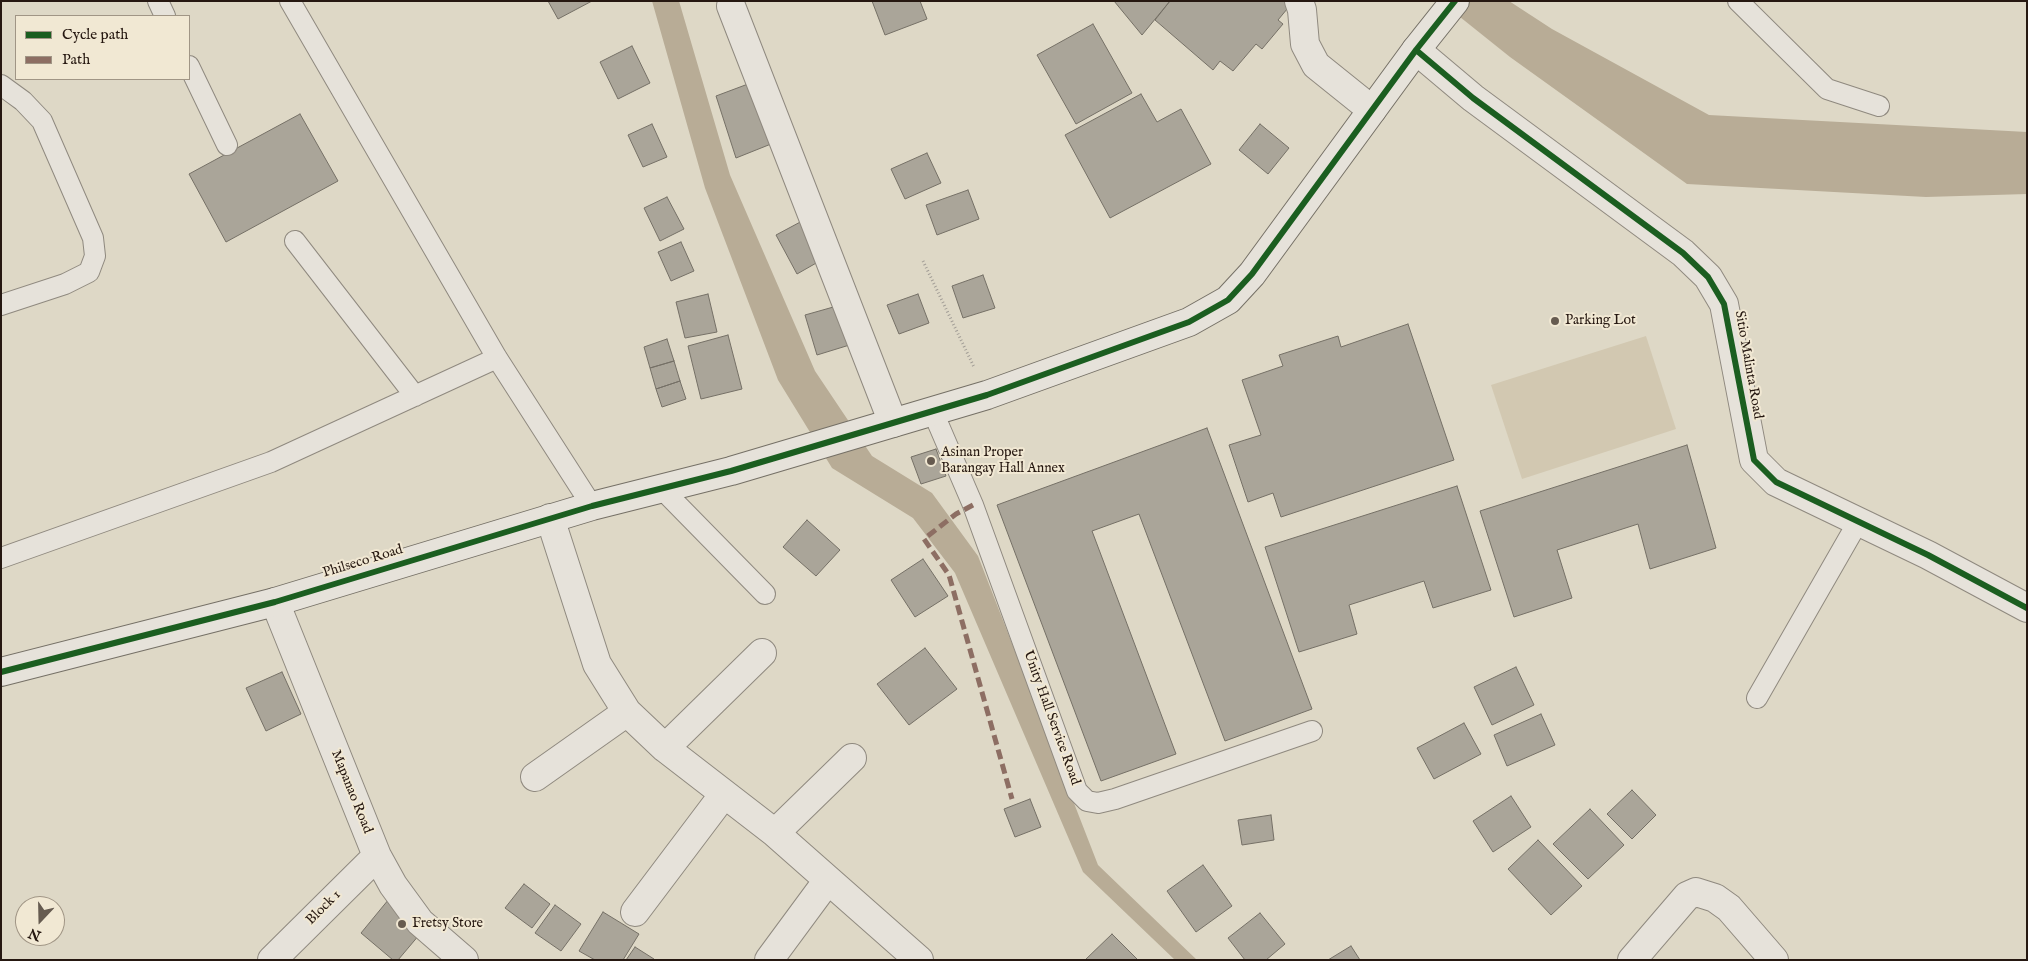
<!DOCTYPE html>
<html>
<head>
<meta charset="utf-8">
<style>
  body { margin:0 }
  #map { position:relative; width:2028px; height:961px; overflow:hidden; background:#ded8c6; font-family:"IM FELL English",serif }
  canvas { display:block }
  .frame { position:absolute; inset:0; border:2px solid #261811; pointer-events:none }
  .legend { position:absolute; left:15px; top:15px; width:175px; height:65px; box-sizing:border-box; background:#f1e8d3; border:1px solid #a09585; margin:0; padding:6px 9px; list-style:none; font-size:15px; color:#261811 }
  .legend li { display:flex; align-items:center; gap:10px; height:25px }
  .legend b { width:25px; border:1px solid #a09585 }
  .north { position:absolute; left:15px; top:896px; width:50px; height:50px; box-sizing:border-box; background:#f1e8d3; border:1px solid #a09585; border-radius:50%; rotate:201deg; font-size:14px; font-weight:700; line-height:20px; text-align:center; color:#261811 }
  .north::after { content:''; display:block; margin:auto; width:18px; height:22px; background:#665b50; clip-path:polygon(50% 0,100% 100%,50% 72%,0 100%) }
</style>
</head>
<body>
<div id="map">
<canvas width="2028" height="961"></canvas>
<div class="frame"></div>
<ul class="legend">
<li><b style="height:6px;background:#1b5e20"></b>Cycle path</li>
<li><b style="height:6px;background:#8d6e63"></b>Path</li>
</ul>
<div class="north">N</div>
</div>
<script>
const c = document.querySelector('canvas').getContext('2d');
c.lineJoin = 'round';
function paint(path, color) { c.fillStyle = color; c.fill(path, 'evenodd'); }
const poly = rows => new Path2D(rows.map(r => 'M' + r).join(''));
function trace(path, color, width, dash) { c.strokeStyle = color; c.lineWidth = width; c.lineCap = dash ? 'butt' : 'round'; c.setLineDash(dash || []); c.stroke(path); }
function write(font, color, halo, rows, align = 'center') {
  c.font = font + ' "IM FELL English",serif'; c.lineWidth = 4; c.setLineDash([]); c.textBaseline = 'middle'; c.strokeStyle = halo; c.fillStyle = color; for (const [text, x, y, turn = 0] of rows) {
    c.save(); c.translate(x, y); c.rotate((+turn || 0) * Math.PI / 180); c.textAlign = isNaN(turn) ? turn : align; if (halo) c.strokeText(text, 0, 0); c.fillText(text, 0, 0); c.restore();
  }
}
const green = poly([
  [1646,336,1676,429,1522,479,1491,385]
]);
const water = poly([
  [652,1,679,1,730,175,815,371,872,456,932,493,978,556,1098,865,1197,960,1175,960,1083,872,955,573,913,518,832,468,778,380,705,188],
  [1440,1,1509,1,1552,29,1709,115,2027,132,2027,194,1926,197,1687,184,1510,57]
]);
const building = poly([
  [548,1,592,1,558,19,548,1],
  [872,1,920,1,927,19,885,35,872,1],
  [1114,1,1170,1,1142,35,1114,1],
  [1170,1,1290,1,1292,3,1278,20,1283,24,1262,49,1256,44,1233,71,1220,61,1213,70,1155,20,1170,1],
  [1093,24,1132,93,1076,124,1037,55,1093,24],
  [632,46,650,83,618,99,600,62,632,46],
  [756,81,776,142,736,158,716,96,756,81],
  [1141,94,1157,122,1181,109,1211,164,1110,218,1065,135,1141,94],
  [300,114,338,181,226,242,189,174,300,114],
  [652,124,667,157,643,167,628,135,652,124],
  [1260,124,1289,148,1268,174,1239,150,1260,124],
  [927,153,941,183,905,199,891,169,927,153],
  [968,190,979,219,937,235,926,205,968,190],
  [667,197,684,229,660,241,644,208,667,197],
  [804,220,825,258,797,274,776,235,804,220],
  [681,242,694,271,671,281,658,252,681,242],
  [983,275,995,308,963,318,952,286,983,275],
  [708,294,717,332,685,338,676,302,708,294],
  [918,294,929,323,899,334,887,305,918,294],
  [844,304,856,343,817,355,805,315,844,304],
  [1408,324,1454,460,1281,517,1273,493,1248,502,1229,445,1261,435,1242,380,1283,366,1279,355,1338,336,1341,347,1408,324],
  [728,335,742,389,701,399,688,346,728,335],
  [667,339,674,361,650,368,644,347,667,339],
  [674,361,680,381,656,389,650,368,674,361],
  [680,381,686,399,662,407,656,389,680,381],
  [1207,428,1312,709,1225,741,1139,514,1092,531,1176,754,1101,781,997,505,1207,428],
  [1687,445,1716,548,1650,569,1638,524,1557,550,1572,598,1514,617,1480,511,1687,445],
  [936,449,946,476,921,484,911,457,936,449],
  [1457,486,1491,590,1433,608,1424,581,1349,605,1357,634,1299,652,1265,547,1457,486],
  [807,520,840,550,816,576,783,547,807,520],
  [923,559,948,596,915,617,891,580,923,559],
  [925,648,957,689,909,725,877,684,925,648],
  [1516,667,1534,705,1492,725,1474,687,1516,667],
  [282,672,301,714,266,731,246,688,282,672],
  [1541,714,1555,745,1507,766,1494,735,1541,714],
  [1464,723,1481,754,1434,779,1417,748,1464,723],
  [1632,790,1656,815,1632,839,1607,814,1632,790],
  [1511,796,1531,827,1493,852,1473,821,1511,796],
  [1030,799,1041,827,1015,837,1004,809,1030,799],
  [1590,809,1624,845,1588,879,1553,844,1590,809],
  [1271,815,1274,840,1242,845,1238,820,1271,815],
  [1538,840,1582,886,1551,915,1508,869,1538,840],
  [1203,865,1232,906,1196,932,1167,891,1203,865],
  [524,884,550,904,532,928,505,908,524,884],
  [389,899,425,928,398,960,393,960,361,933,389,899],
  [555,905,581,924,561,951,535,933,555,905],
  [603,912,639,934,623,960,595,960,579,951,603,912],
  [1260,913,1285,944,1266,960,1245,960,1228,938,1260,913],
  [1112,934,1138,960,1085,960,1112,934],
  [1351,946,1360,960,1328,960,1351,946],
  [635,947,654,959,653,960,626,960,635,947]
]);
const path = poly([
  [923,261,974,367]
]);
const lane = poly([
  [158,1,165,16],
  [290,1,497,358,592,506],
  [1738,1,1827,89,1879,106],
  [189,66,227,145],
  [1,85,23,101,42,121,93,238,95,256,89,272,65,284,1,305],
  [295,241,415,396],
  [933,412,973,505,1077,791,1087,801,1098,803,1115,799,1312,731],
  [661,488,765,594],
  [1,558,271,462,497,358],
  [1757,698,1858,522]
]);
const street = poly([
  [1299,1,1302,10,1305,44,1316,65,1372,110],
  [731,6,893,423],
  [1416,50,1473,98,1683,253,1708,277,1724,304,1754,460,1776,482,1928,555,2027,608],
  [550,518,597,664,627,712,665,748,775,833,919,960],
  [275,602,377,856,393,885,420,922,464,960],
  [665,748,762,653],
  [535,777,627,712],
  [775,833,852,758],
  [635,912,724,794],
  [272,960,377,856],
  [769,960,828,880],
  [1632,960,1687,896,1696,892,1715,898,1729,908,1774,960]
]);
const secondary = poly([
  [1,672,275,602,592,506,731,471,987,395,1189,322,1228,300,1252,274,1416,50,1455,1]
]);
const quiet = poly([
  [973,505,956,514,924,539,949,575,1012,799]
]);
const cycleway = poly([
  [1416,50,1473,98,1683,253,1708,277,1724,304,1754,460,1776,482,1928,555,2027,608],
  [1,672,275,602,592,506,731,471,987,395,1189,322,1228,300,1252,274,1416,50,1455,1]
]);
const markers = [
  [1555,321,5,"#665b50"],
  [931,461,5,"#665b50"],
  [402,924,5,"#665b50"]
];
const poiNames = [
  ["Parking Lot",1565,321],
  ["Asinan Proper",941,453],
  ["Barangay Hall Annex",941,469],
  ["Fretsy Store",412,924]
];
const streetNames = [
  ["Sitio Malinta Road",1748,365,80],
  ["Philseco Road",363,562,-17],
  ["Unity Hall Service Road",1051,718,70],
  ["Mapanao Road",351,792,68],
  ["Block 1",324,908,-45]
];
paint(green, '#d2c8b1');
paint(water, '#b8ac96');
paint(building, '#aaa599');
trace(building, '#757066', 1);
trace(lane, '#8f897f', 22);
trace(street, '#8f897f', 30);
trace(secondary, '#757066', 30);
trace(path, '#a29d96', 3, [1, 2.5]);
trace(lane, '#e6e2da', 20);
trace(street, '#e6e2da', 28);
trace(secondary, '#e6e2da', 28);
trace(quiet, '#8d6e63', 5, [10, 5]);
trace(cycleway, '#1b5e20', 6);
for (const [x, y, r, color] of markers) { const dot = new Path2D(); dot.arc(x, y, r, 0, 2 * Math.PI); c.fillStyle = color; c.fill(dot); trace(dot, '#f1e8d3', 2); }
write('14px', '#261811', '#f1e8d3', poiNames, 'left');
write('14px', '#261811', '#f1e8d3', streetNames);
</script>
</body>
</html>
